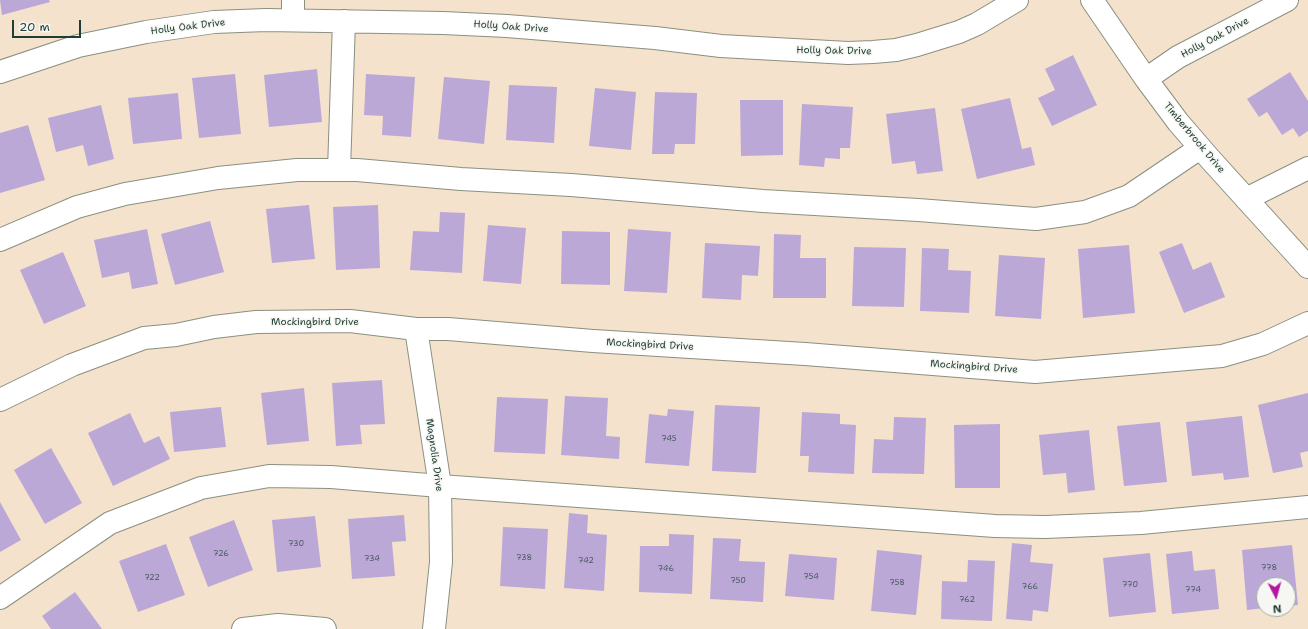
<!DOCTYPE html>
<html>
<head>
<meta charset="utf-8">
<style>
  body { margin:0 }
  #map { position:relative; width:1308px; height:629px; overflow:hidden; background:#f4e2cd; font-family:"Shantell Sans",sans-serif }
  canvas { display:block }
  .north { position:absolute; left:1256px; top:577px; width:40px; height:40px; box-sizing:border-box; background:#f6f6f2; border:1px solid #a0aca6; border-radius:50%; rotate:174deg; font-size:11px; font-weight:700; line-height:16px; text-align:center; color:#1f3d34 }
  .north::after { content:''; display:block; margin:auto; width:14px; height:18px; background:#b5179e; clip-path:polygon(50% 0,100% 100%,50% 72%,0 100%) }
  .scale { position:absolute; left:12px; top:20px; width:69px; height:18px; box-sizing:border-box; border:2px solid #1f3d34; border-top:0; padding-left:5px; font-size:12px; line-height:14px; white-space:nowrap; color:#1f3d34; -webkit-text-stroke:3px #f6f6f2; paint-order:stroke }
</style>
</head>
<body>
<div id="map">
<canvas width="1308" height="629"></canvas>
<div class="north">N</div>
<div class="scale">20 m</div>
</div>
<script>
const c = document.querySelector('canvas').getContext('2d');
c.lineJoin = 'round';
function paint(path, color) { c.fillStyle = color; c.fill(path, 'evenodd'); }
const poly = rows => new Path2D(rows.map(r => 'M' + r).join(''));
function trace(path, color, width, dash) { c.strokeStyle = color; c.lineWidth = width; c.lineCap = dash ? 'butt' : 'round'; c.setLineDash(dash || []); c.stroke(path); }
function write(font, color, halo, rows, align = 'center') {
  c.font = font + ' "Shantell Sans",sans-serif'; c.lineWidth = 3; c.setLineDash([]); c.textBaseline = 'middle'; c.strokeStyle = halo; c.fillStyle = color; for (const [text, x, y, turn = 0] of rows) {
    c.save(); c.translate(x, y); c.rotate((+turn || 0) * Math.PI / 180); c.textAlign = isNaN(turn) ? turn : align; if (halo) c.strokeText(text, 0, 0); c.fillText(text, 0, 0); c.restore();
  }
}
const building = poly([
  [0,0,49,0,50,2,2,15],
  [1073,55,1097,105,1052,126,1038,98,1055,90,1045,69],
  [317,69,322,122,269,127,264,75],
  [1290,72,1308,101,1308,131,1299,137,1293,128,1282,135,1267,112,1259,117,1247,99],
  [235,74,241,134,199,138,192,78],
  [366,74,415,77,411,137,382,135,383,116,364,115],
  [444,77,490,81,484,144,438,139],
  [509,85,557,87,554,143,506,140],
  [595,88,636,92,631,150,589,146],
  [655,92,697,93,695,144,675,144,674,154,652,154],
  [178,93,182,139,133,144,128,98],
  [1010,98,1022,149,1031,147,1035,165,977,179,961,109],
  [740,100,783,100,783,155,741,156],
  [802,104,853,107,850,148,840,148,840,159,825,158,824,167,799,165],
  [101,105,114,159,88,166,83,145,56,152,48,118],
  [935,108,943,171,917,174,915,161,892,164,886,114],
  [28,125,45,180,0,193,0,133],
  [309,205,315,259,272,263,266,209],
  [378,205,380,268,336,270,333,207],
  [440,212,465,213,462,273,410,270,413,231,439,232],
  [210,221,224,272,175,285,161,234],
  [488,225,526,228,521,284,483,281],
  [147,229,158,284,132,289,129,272,102,278,94,240],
  [628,229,671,232,667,293,624,291],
  [562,231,610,232,610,285,561,284],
  [774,234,801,235,800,258,826,258,826,298,773,298],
  [705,243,760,246,758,276,742,275,741,300,702,298],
  [1182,243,1193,270,1211,262,1225,297,1184,313,1159,252],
  [1129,245,1135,313,1083,318,1078,249],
  [854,247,906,248,904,307,852,306],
  [922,248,949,249,948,270,971,271,969,313,920,311],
  [63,252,86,306,44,324,20,270],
  [999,255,1045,258,1041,319,995,316],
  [382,380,385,424,360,425,362,444,336,446,332,383],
  [304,388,309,441,267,445,261,393],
  [1308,393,1308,451,1300,453,1303,467,1273,473,1258,405],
  [565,396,608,398,606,436,620,437,619,459,561,455],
  [497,397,548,399,545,454,494,452],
  [715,405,760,407,756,473,712,471],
  [221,407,226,447,174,452,170,412],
  [668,409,694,411,689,466,645,463,649,414,667,416],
  [802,412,840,414,840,424,856,425,854,474,808,472,809,456,800,456],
  [130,413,144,443,159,436,170,459,113,486,88,433],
  [1242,416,1249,477,1224,480,1223,473,1192,476,1186,422],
  [894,417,926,418,924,474,872,473,874,439,893,440],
  [1160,422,1167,482,1124,486,1117,426],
  [1000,424,1000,488,955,488,954,425],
  [1089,430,1095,490,1068,493,1066,473,1043,475,1039,435],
  [51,448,82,503,45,524,14,470],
  [0,502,21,540,0,552],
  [569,513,588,515,587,533,607,535,604,591,564,588],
  [404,515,406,541,392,542,395,576,352,579,348,519],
  [315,516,321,567,277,572,272,520],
  [234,520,253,570,208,587,189,537],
  [503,527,548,529,545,589,500,586],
  [669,534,694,535,692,594,639,592,640,546,669,546],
  [713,538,741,539,739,561,765,562,763,602,710,599],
  [1012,543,1032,545,1030,562,1053,564,1048,612,1033,610,1032,621,1006,619],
  [166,544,185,595,138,612,119,561],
  [1292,545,1298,605,1288,606,1288,585,1264,585,1264,608,1247,610,1242,550],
  [877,550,922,555,916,615,871,611],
  [1192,551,1194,571,1215,569,1219,609,1172,614,1166,554],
  [1150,553,1156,612,1109,617,1103,558],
  [789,554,837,558,834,600,785,596],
  [968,560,995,561,992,621,941,619,942,581,967,582],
  [75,592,102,629,51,629,42,616]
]);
const minor = poly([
  [293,0,293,20],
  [1092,0,1146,79,1178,122,1210,159,1308,267],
  [0,72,78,46,146,32,214,22,266,20,443,23,507,26,655,38,721,46,848,53,873,52,896,50,917,45,959,32,977,24,1017,0],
  [1146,79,1178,57,1287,0],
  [339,170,344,21],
  [1246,199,1308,168],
  [0,240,77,207,125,194,218,178,297,170,357,170,461,179,571,185,763,201,918,210,1036,219,1085,212,1129,196,1200,148],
  [416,329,440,486,441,562,434,629],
  [0,400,72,365,144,338,176,335,214,327,256,322,350,321,416,329,448,329,593,341,805,354,1035,372,1222,356,1263,344,1308,323],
  [0,598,110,523,201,488,269,476,331,477,440,486,995,526,1045,527,1141,523,1308,507],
  [243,629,278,625,325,629]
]);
const numberNames = [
  ["745",669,439],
  ["730",296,544],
  ["726",221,554],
  ["738",524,558],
  ["734",372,559],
  ["742",586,561],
  ["778",1269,568],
  ["746",666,569],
  ["754",811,577],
  ["722",152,578],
  ["750",738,581],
  ["758",897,583],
  ["770",1130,585],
  ["766",1030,587],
  ["774",1193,590],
  ["762",967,600]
];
const streetNames = [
  ["Holly Oak Drive",188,27,-7],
  ["Holly Oak Drive",511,27,4],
  ["Holly Oak Drive",1215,38,-28],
  ["Holly Oak Drive",834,51,1],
  ["Timberbrook Drive",1194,138,50],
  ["Mockingbird Drive",315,322],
  ["Mockingbird Drive",650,345,3],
  ["Mockingbird Drive",974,367,4],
  ["Magnolia Drive",434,455,82]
];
paint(building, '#bba8d7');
trace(minor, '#8a9080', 24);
trace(minor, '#fff', 22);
write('8px', '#46585d', null, numberNames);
write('10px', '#1f3d34', '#f6f6f2', streetNames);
</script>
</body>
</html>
